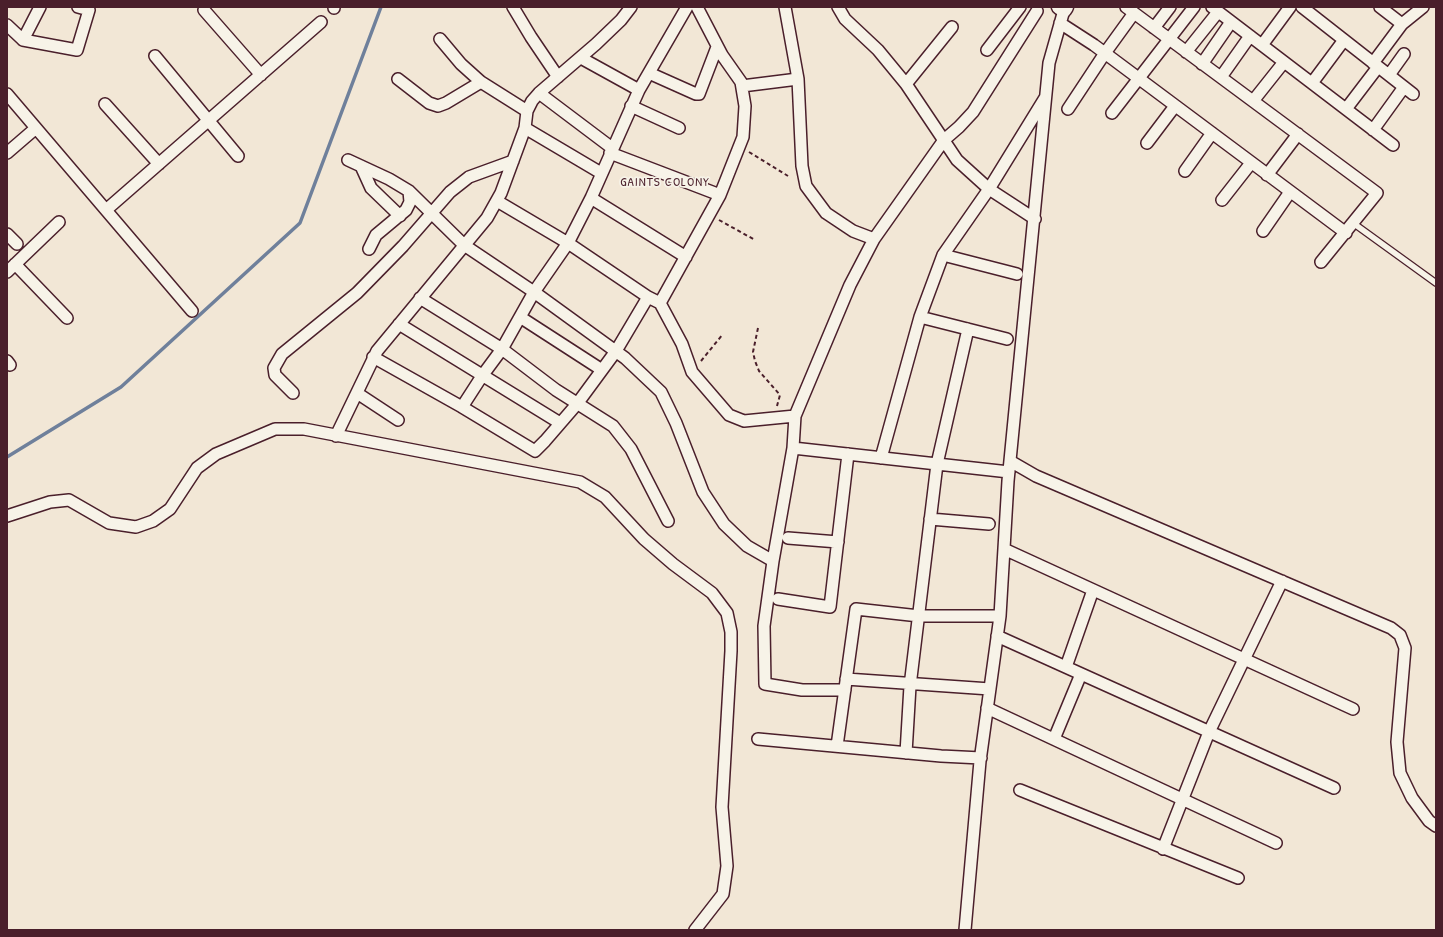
<!DOCTYPE html>
<html>
<head>
<meta charset="utf-8">
<style>
  body { margin:0 }
  #map { position:relative; width:1443px; height:937px; overflow:hidden; background:#f2e7d6; font-family:"Patrick Hand",sans-serif }
  canvas { display:block }
  .frame { position:absolute; inset:0; border:8px solid #4a1f2b; pointer-events:none }
</style>
</head>
<body>
<div id="map">
<canvas width="1443" height="937"></canvas>
<div class="frame"></div>
</div>
<script>
const c = document.querySelector('canvas').getContext('2d');
c.lineJoin = 'round';
const poly = rows => new Path2D(rows.map(r => 'M' + r).join(''));
function trace(path, color, width, dash) { c.strokeStyle = color; c.lineWidth = width; c.lineCap = dash ? 'butt' : 'round'; c.setLineDash(dash || []); c.stroke(path); }
function write(font, color, halo, rows, align = 'center') {
  c.font = font + ' "Patrick Hand",sans-serif'; c.lineWidth = 3.5; c.setLineDash([]); c.textBaseline = 'middle'; c.strokeStyle = halo; c.fillStyle = color; for (const [text, x, y, turn = 0] of rows) {
    c.save(); c.translate(x, y); c.rotate((+turn || 0) * Math.PI / 180); c.textAlign = isNaN(turn) ? turn : align; if (halo) c.strokeText(text, 0, 0); c.fillText(text, 0, 0); c.restore();
  }
}
const stream = poly([
  [7,457,121,387,300,223,381,7]
]);
const path = poly([
  [749,152,788,176],
  [719,220,755,240],
  [758,328,753,352,755,361,759,371,780,395,777,406],
  [701,361,723,334]
]);
const service = poly([
  [1353,223,1436,283]
]);
const minor = poly([
  [334,7,334,8],
  [513,7,531,37,558,77],
  [785,7,798,79,802,166,806,186,826,213,853,231,874,239],
  [838,7,845,19,878,50,906,84,957,160,989,189,1035,219],
  [1126,7,1377,193,1321,262],
  [1212,7,1393,145],
  [1302,7,1413,94],
  [1380,7,1402,24],
  [204,10,261,75],
  [1060,23,1094,45,1346,233],
  [7,25,23,40,77,50,89,10,78,7],
  [1154,28,1170,7],
  [440,39,461,64,481,82,527,111],
  [23,40,40,7],
  [1262,45,1290,7],
  [987,50,1020,7],
  [1186,52,1218,12],
  [155,56,238,156],
  [581,58,639,90],
  [1373,63,1402,24,1423,7],
  [1202,64,1231,22],
  [649,73,696,94,699,94,717,47],
  [1389,75,1404,54],
  [1221,77,1250,36],
  [398,79,429,103,438,106,446,103,481,82],
  [1312,83,1344,40],
  [906,84,952,27],
  [742,86,798,79],
  [539,93,612,148],
  [7,94,192,311],
  [1253,101,1284,62],
  [105,104,159,164],
  [631,106,679,128],
  [1068,109,1105,53,1134,13],
  [1346,109,1378,67],
  [1112,113,1194,7],
  [525,128,601,173],
  [1373,130,1404,87],
  [1147,143,1175,106],
  [7,153,36,128],
  [610,153,720,195],
  [348,160,389,179,409,191,464,245,534,292,625,358,661,392,676,423,703,492,724,524,747,546,773,561],
  [361,166,371,188,400,216],
  [1185,171,1212,133],
  [1267,175,1298,134],
  [591,198,686,257],
  [1222,200,1251,163],
  [497,201,568,243,648,297],
  [106,210,321,22],
  [1263,231,1290,192],
  [7,234,17,244],
  [369,249,376,235,406,210,410,202,409,191],
  [943,255,1017,274],
  [15,264,67,318],
  [7,272,59,222],
  [420,298,502,349,556,390,613,426,631,449,668,521],
  [660,303,682,344,692,372,729,415,744,421,795,416],
  [520,317,602,370],
  [920,317,1007,339],
  [399,324,560,423],
  [373,357,462,407,535,451,545,441,577,404,616,351,648,297,660,303,720,195,743,137,745,106,741,82,722,55,697,7],
  [7,361,10,365],
  [293,393,275,375,274,368,282,354,357,293,403,246,450,192,469,177,513,161],
  [357,393,398,420],
  [462,407,482,376,502,349,534,292,568,243,591,198,639,90,687,7],
  [336,436,377,351,487,218,501,193,525,128,527,111,532,101,539,93,596,44,621,20,631,7],
  [793,448,1009,472],
  [881,458,920,317,943,255,989,189,1045,98],
  [1010,461,1036,476,1391,628,1400,635,1405,648,1397,742,1400,773,1412,798,1429,821,1436,826],
  [7,516,50,502,69,500,109,523,136,527,153,521,170,509,197,468,216,454,275,429,304,429,580,482,605,497,644,539,673,564,712,593,727,613,731,632,731,651,722,807,727,866,723,894,695,930],
  [930,519,989,524],
  [788,538,838,542],
  [1004,549,1353,709],
  [778,599,830,607,848,454],
  [997,636,1334,788],
  [1066,667,1093,590],
  [846,679,990,689],
  [845,690,802,690,765,684,764,626,773,561,793,448,795,416,850,285,874,239,944,140,959,127,973,112,1037,11],
  [987,708,1276,843],
  [758,739,941,756,981,758],
  [1054,739,1081,674],
  [837,746,856,609,919,616,1000,616],
  [906,753,910,686,937,464,968,329],
  [1020,790,1238,878],
  [1163,849,1209,732,1282,581],
  [965,930,980,761,1000,616,1008,481,1049,63,1064,10]
]);
const tertiary = poly([
  [1059,7,1064,10,1066,7]
]);
const neighbourhoodNames = [
  ["GAINTS COLONY",665,183]
];
trace(stream, '#6f809b', 3.5);
trace(service, '#4a1f2b', 8);
trace(minor, '#4a1f2b', 14);
trace(tertiary, '#4a1f2b', 17);
trace(path, '#4a1f2b', 2, [4, 3]);
trace(service, '#f7f3e8', 5.5);
trace(minor, '#f7f3e8', 11);
trace(tertiary, '#f7f3e8', 14);
c.letterSpacing = '1px';
write('13px', '#4a1f2b', '#f7f3e8', neighbourhoodNames);
c.letterSpacing = '0px';
</script>
</body>
</html>
